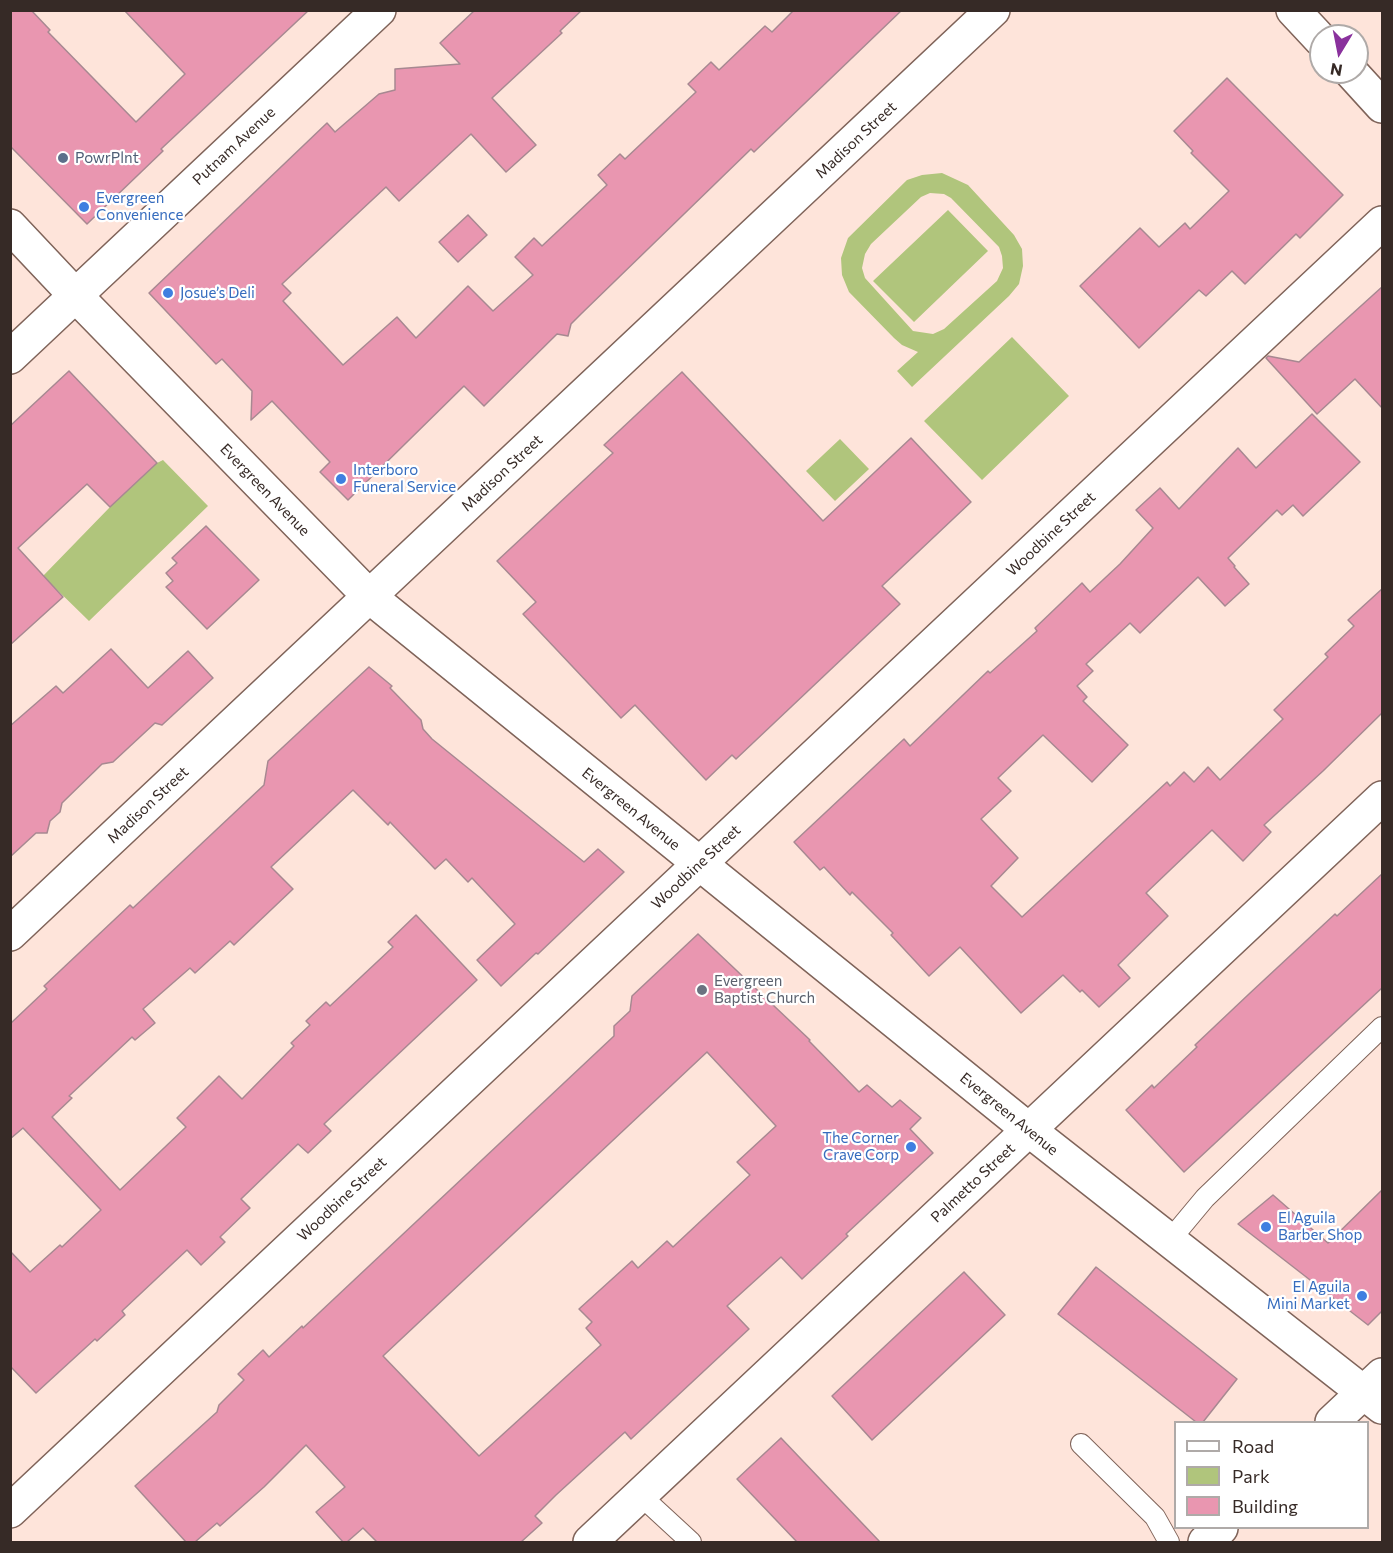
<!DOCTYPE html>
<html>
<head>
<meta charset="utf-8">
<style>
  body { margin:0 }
  #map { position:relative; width:1393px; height:1553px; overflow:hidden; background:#fee4da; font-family:Commissioner,sans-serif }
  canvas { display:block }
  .frame { position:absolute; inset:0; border:12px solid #362a26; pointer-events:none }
  .legend { position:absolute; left:1174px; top:1421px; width:195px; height:108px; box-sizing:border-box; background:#fff; border:2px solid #afaaa8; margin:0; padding:8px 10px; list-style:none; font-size:18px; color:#362a26 }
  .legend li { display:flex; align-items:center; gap:12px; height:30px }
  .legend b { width:30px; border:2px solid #afaaa8 }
  .north { position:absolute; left:1309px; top:24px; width:60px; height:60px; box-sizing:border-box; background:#fff; border:2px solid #afaaa8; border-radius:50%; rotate:190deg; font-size:16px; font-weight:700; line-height:24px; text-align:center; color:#362a26 }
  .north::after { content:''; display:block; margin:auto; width:21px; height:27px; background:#8a319d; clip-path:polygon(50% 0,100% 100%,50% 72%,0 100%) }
</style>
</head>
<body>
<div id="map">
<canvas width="1393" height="1553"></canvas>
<div class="frame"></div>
<ul class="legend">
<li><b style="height:8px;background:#fff"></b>Road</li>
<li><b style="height:16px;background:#b0c57c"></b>Park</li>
<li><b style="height:16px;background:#e996b0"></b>Building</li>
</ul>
<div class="north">N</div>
</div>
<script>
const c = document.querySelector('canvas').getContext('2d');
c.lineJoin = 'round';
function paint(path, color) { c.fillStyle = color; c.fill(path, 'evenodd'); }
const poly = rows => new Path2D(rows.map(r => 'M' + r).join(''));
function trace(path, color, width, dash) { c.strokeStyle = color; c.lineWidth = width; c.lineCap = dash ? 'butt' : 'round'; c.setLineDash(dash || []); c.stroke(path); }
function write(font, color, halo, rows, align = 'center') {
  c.font = font + ' Commissioner,sans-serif'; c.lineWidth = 4.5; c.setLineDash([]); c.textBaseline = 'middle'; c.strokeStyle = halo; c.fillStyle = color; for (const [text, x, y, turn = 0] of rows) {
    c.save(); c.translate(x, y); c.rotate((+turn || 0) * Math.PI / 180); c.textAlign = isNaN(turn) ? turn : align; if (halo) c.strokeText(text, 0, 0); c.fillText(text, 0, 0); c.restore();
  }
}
const green = poly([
  [942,173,968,185,1014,235,1022,249,1023,266,1019,284,1009,296,912,387,897,371,918,352,902,345,894,338,849,292,842,275,841,258,848,238,907,180,922,175],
  [930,193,944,194,951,198,999,247,1002,256,1003,268,997,281,944,329,933,334,913,331,865,278,862,268,865,254,871,244,921,197],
  [948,210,988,251,914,322,873,281],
  [1012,337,1069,396,982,480,924,421],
  [840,439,869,469,835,501,806,471],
  [163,460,208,506,89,621,43,576,110,507,157,463]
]);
const building = poly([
  [10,10,31,10,50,30,48,32,136,122,185,74,124,10,309,10,161,149,163,151,87,224,10,146,10,10],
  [475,10,582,10,560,31,562,33,492,98,536,145,506,172,471,134,399,201,386,187,282,284,291,293,283,301,343,365,397,317,416,338,468,286,493,311,533,275,515,257,534,238,542,246,607,185,598,175,620,154,625,159,696,92,688,84,711,62,719,70,765,26,772,32,794,10,902,10,754,152,751,149,581,314,571,324,568,336,557,334,484,406,464,386,348,500,320,472,330,462,272,401,251,420,252,391,222,359,216,364,149,293,327,123,335,132,379,94,395,90,395,69,460,64,440,43,475,10],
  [1227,78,1343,195,1300,238,1296,234,1245,284,1232,271,1206,296,1199,290,1139,348,1080,286,1140,228,1159,247,1185,223,1190,229,1229,191,1191,153,1193,151,1174,131,1227,78],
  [468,215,487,235,458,262,439,242,468,215],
  [1383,286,1383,409,1355,379,1317,414,1266,358,1268,356,1299,362,1383,286],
  [69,371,157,463,110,507,87,484,18,548,63,597,10,645,10,426,69,371],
  [682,372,823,521,911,438,971,502,882,586,900,604,736,759,732,755,706,780,635,705,621,718,523,614,536,602,497,561,613,453,604,445,682,372],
  [1312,414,1360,462,1303,516,1293,505,1282,515,1277,510,1228,558,1235,566,1234,567,1249,584,1225,606,1198,577,1140,633,1130,623,1086,664,1093,671,1077,686,1087,697,1083,701,1128,745,1092,782,1043,735,998,778,1011,791,981,819,1018,858,991,886,1022,917,1167,782,1170,786,1184,772,1194,782,1208,767,1220,780,1283,719,1274,710,1328,657,1325,654,1354,626,1348,620,1383,588,1383,712,1323,771,1264,825,1271,832,1243,861,1212,830,1146,893,1168,916,1118,965,1130,978,1099,1007,1082,990,1080,992,1063,975,1021,1013,960,947,929,976,891,935,893,933,852,892,850,895,824,867,820,870,794,842,904,739,910,746,988,671,990,673,1037,631,1035,628,1082,583,1090,592,1120,564,1153,528,1136,510,1160,488,1179,509,1238,448,1256,468,1312,414],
  [206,526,259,580,207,629,166,587,173,581,166,573,177,563,172,558,206,526],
  [111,649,148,688,188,651,213,678,162,725,155,723,113,762,102,764,62,803,60,812,50,821,47,833,36,833,10,857,10,726,56,686,63,693,111,649],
  [369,667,392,686,390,688,421,720,423,729,432,739,584,862,598,849,624,872,538,954,536,953,501,986,477,960,515,924,472,878,468,882,446,859,435,869,390,822,388,825,353,790,271,867,293,889,234,945,230,941,195,973,190,968,143,1009,155,1023,135,1040,132,1037,69,1096,72,1098,52,1117,120,1190,186,1127,177,1118,219,1076,242,1099,294,1046,291,1043,310,1025,306,1021,326,1002,330,1006,393,947,388,942,416,915,477,980,324,1124,331,1131,308,1153,298,1144,241,1199,250,1208,220,1237,225,1242,201,1265,187,1250,122,1311,125,1315,97,1341,95,1339,36,1393,10,1366,10,1251,30,1272,60,1245,62,1247,101,1210,23,1128,10,1139,10,1024,47,989,44,986,130,905,133,908,264,785,268,761,369,667],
  [1383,873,1383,987,1184,1172,1126,1110,1152,1085,1154,1088,1197,1047,1195,1045,1249,994,1335,914,1337,916,1383,873],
  [698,934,810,1040,809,1041,859,1092,867,1085,892,1107,900,1100,921,1118,910,1129,933,1153,846,1234,848,1236,802,1279,781,1257,727,1306,749,1329,631,1439,625,1432,556,1495,535,1516,542,1523,521,1542,377,1542,363,1528,347,1542,343,1542,316,1512,345,1487,306,1445,264,1487,220,1526,217,1523,195,1542,186,1542,135,1486,217,1412,219,1405,244,1380,238,1374,263,1350,269,1357,302,1326,303,1328,614,1036,614,1026,630,1011,632,996,698,934],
  [707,1052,776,1126,737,1162,750,1175,673,1247,667,1241,638,1268,632,1261,579,1309,592,1322,586,1328,601,1345,479,1456,383,1356,707,1052],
  [1383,1189,1383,1310,1368,1325,1238,1224,1273,1195,1328,1243,1383,1189],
  [1096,1267,1237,1379,1203,1422,1196,1422,1058,1314,1096,1267],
  [964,1272,1005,1315,872,1440,832,1396,964,1272],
  [781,1438,880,1542,797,1542,737,1479,781,1438]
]);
const lane = poly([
  [1170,1240,1205,1198,1382,1027],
  [1081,1444,1155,1517,1169,1542],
  [640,1495,691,1542]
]);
const street = poly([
  [10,226,75,295,370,597,1029,1130,1382,1407],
  [10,357,379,10],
  [10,934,993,10],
  [1332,1422,1382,1375],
  [10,1511,1382,223],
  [590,1542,1382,798],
  [1205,1542,1221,1528]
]);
const secondary = poly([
  [1293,10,1321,40],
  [1351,72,1382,106]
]);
const markers = [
  [63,158,6,"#5c6f8a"],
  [84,207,6,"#3f7fe0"],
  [168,293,6,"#3f7fe0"],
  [341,479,6,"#3f7fe0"],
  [702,990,6,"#6b7280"],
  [911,1147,6,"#3f7fe0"],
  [1266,1227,6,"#3f7fe0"],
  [1362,1296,6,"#3f7fe0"]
];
const streetNames = [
  ["Madison Street",856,140,-43],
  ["Putnam Avenue",234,146,-43],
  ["Madison Street",502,473,-43],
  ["Evergreen Avenue",265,490,46],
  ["Woodbine Street",1051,534,-43],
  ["Madison Street",148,805,-43],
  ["Evergreen Avenue",631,809,39],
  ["Woodbine Street",696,867,-43],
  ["Evergreen Avenue",1009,1114,39],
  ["Palmetto Street",973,1183,-43],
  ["Woodbine Street",342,1199,-43]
];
const serviceNames = [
  ["PowrPlnt",75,158]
];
const shopNames = [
  ["Evergreen",96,198],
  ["Convenience",96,215],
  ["Josue’s Deli",180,293],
  ["Interboro",353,470],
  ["Funeral Service",353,487],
  ["The Corner",899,1138,"right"],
  ["Crave Corp",899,1155,"right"],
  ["El Aguila",1278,1218],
  ["Barber Shop",1278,1235],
  ["El Aguila",1350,1287,"right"],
  ["Mini Market",1350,1304,"right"]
];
const worshipNames = [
  ["Evergreen",714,981],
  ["Baptist Church",714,998]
];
paint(green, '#b0c57c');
paint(building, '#e996b0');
trace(building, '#a78891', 1.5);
trace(lane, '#7f6359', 22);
trace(street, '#7f6359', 36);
trace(secondary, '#7f6359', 36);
trace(lane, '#fff', 20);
trace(street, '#fff', 33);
trace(secondary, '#fff', 33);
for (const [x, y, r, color] of markers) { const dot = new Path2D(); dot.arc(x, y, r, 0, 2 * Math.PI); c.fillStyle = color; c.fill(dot); trace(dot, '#fff', 2); }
write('15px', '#362a26', '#fff', streetNames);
write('15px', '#4e5e75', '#fff', serviceNames, 'left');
write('15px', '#366cbe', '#fff', shopNames, 'left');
write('15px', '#5b616d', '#fff', worshipNames, 'left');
</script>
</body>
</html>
